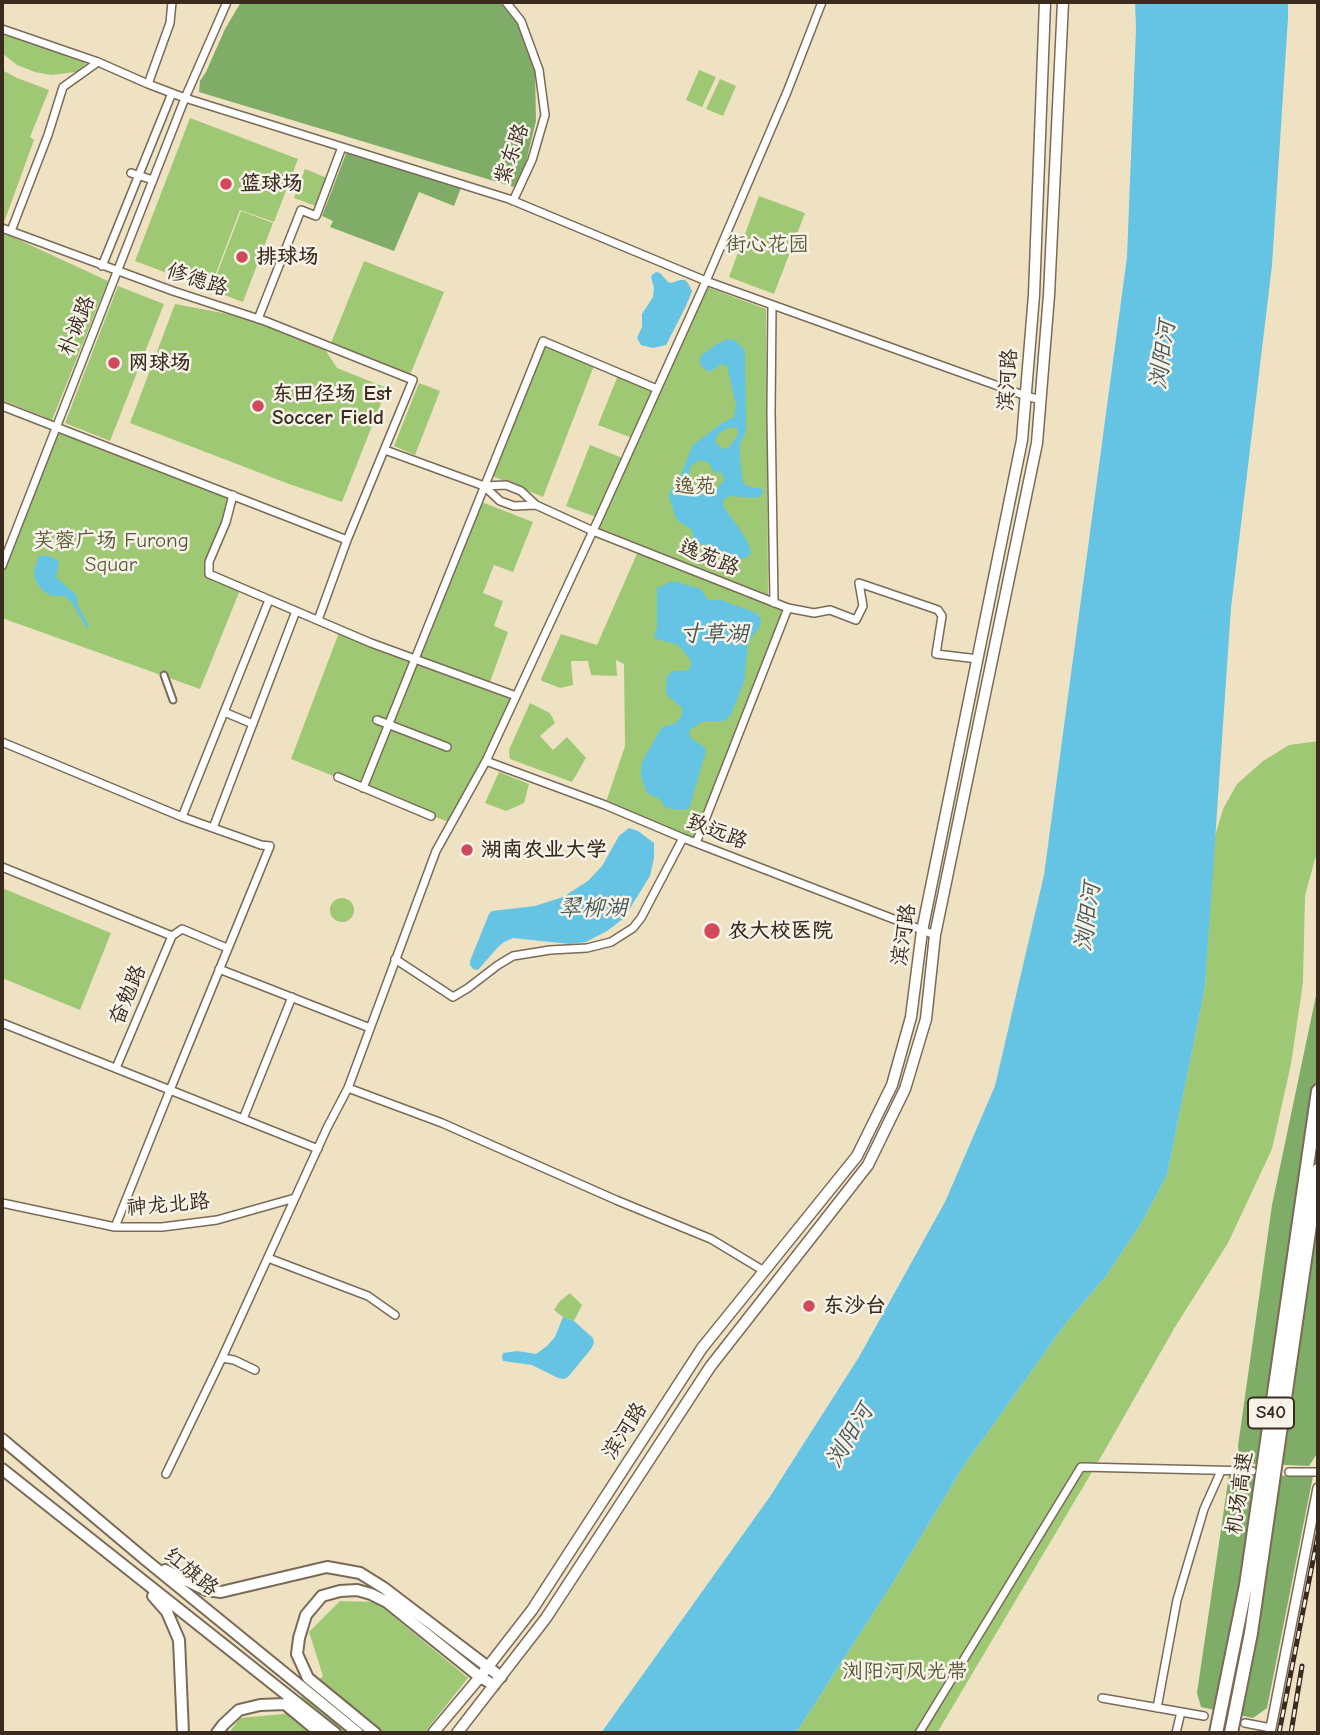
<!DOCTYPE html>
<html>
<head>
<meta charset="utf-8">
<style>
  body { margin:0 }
  #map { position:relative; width:1320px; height:1735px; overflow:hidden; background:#eee2c3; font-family:"Comic Neue",sans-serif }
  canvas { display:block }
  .frame { position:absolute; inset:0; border:4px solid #3b2a1e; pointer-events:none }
</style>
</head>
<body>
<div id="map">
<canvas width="1320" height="1735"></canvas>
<div class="frame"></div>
</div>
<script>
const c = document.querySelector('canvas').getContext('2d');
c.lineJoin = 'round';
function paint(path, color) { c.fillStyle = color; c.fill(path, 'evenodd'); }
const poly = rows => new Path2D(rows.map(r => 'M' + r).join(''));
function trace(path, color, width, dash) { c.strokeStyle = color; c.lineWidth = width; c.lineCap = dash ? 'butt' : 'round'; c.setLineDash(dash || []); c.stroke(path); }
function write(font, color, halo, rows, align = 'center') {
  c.font = font + ' "Comic Neue","LXGW WenKai TC",sans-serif'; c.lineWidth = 5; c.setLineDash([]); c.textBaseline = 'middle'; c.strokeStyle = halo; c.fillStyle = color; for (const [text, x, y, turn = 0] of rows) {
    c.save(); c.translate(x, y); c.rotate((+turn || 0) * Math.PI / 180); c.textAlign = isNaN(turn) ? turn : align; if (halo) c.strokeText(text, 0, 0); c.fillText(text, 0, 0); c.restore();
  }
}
const green = poly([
  [2,32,82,61,86,64,76,72,51,75,35,72,17,65,2,53],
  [2,70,17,78,49,90,30,137,34,140,2,228],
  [699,70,716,77,702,107,686,100],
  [720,79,736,86,723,116,706,109],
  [190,118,298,159,274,222,240,210,210,289,135,261],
  [305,169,327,178,316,206,294,198],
  [759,196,805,213,774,294,729,277],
  [241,211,273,223,243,302,211,290],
  [2,232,108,281,52,420,2,400],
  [364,261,444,292,410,375,331,343],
  [118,286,164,304,110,441,65,423],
  [707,287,766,309,768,595,599,528],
  [175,304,265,321,321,343,337,368,387,388,342,502,289,484,130,423],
  [543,341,595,363,543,497,490,475],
  [619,373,657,389,635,439,598,425],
  [419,383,440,391,415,455,394,446],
  [55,426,165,468,208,491,228,498,222,539,205,576,240,590,200,689,2,618,2,566],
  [590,445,625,459,599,518,566,506],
  [479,501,533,522,513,572,494,565,483,593,503,601,494,626,508,632,489,685,516,696,451,823,291,759,340,630,414,658],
  [639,549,788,608,696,843,605,805,625,746,624,664,616,660,617,676,591,675,588,661,571,661,573,685,560,688,542,681,541,679,561,634,597,645],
  [530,703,550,713,555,723,540,736,553,750,567,737,586,758,572,782,510,759,509,750],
  [1318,741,1318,855,1315,859,1305,896,1303,982,1291,1064,1272,1149,1228,1243,1175,1327,1105,1450,937,1733,796,1733,899,1573,963,1467,1066,1323,1106,1276,1142,1222,1167,1175,1205,987,1214,839,1223,809,1237,784,1263,761,1289,745],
  [499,772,529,784,524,803,506,811,485,803],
  [2,888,111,933,80,1010,2,978],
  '330 910a12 12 0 1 1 24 0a12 12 0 1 1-24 0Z',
  [570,1293,582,1305,574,1321,563,1317,554,1310,560,1301],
  [340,1601,376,1602,468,1678,424,1733,229,1733,240,1718,284,1714,323,1676,309,1632]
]);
const forest = poly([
  [241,2,500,2,518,24,535,72,536,121,526,162,517,183,514,187,199,92,200,81,206,72,225,29],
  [347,151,462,185,454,206,419,192,394,251,330,227,333,221,322,216],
  [1318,986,1318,1452,1309,1466,1240,1463,1238,1446,1272,1205],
  [1229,1475,1313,1476,1267,1708,1253,1718,1201,1707,1197,1693]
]);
const water = poly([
  [1135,2,1288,2,1288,18,1272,265,1231,608,1205,987,1167,1175,1142,1222,1106,1276,1066,1323,963,1467,899,1573,796,1733,601,1733,769,1498,859,1357,945,1202,995,1086,1044,875,1127,257,1136,29],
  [656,272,660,273,668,282,671,283,680,280,685,280,688,283,692,291,686,306,666,345,653,348,641,345,637,338,642,327,642,314,653,297,654,288,651,277,652,275],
  [728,339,736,341,745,351,746,432,740,444,740,458,743,483,753,488,761,488,764,492,759,497,756,498,730,496,723,500,723,506,741,531,748,543,751,551,749,556,739,560,733,559,709,545,698,544,695,541,691,529,678,521,676,518,669,497,670,491,678,483,692,446,722,423,734,417,736,405,727,366,721,364,711,371,707,371,701,365,699,359,703,354,717,344],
  [731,427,738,429,738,435,729,447,726,449,721,448,715,441,717,436,720,432],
  [702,460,710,464,713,472,722,473,723,476,724,480,717,489,702,490,695,488,691,482,689,476,690,467,696,462],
  [39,556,49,556,59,561,56,577,76,595,79,608,89,626,88,628,87,628,72,603,65,596,53,596,44,592,39,586,35,579,34,571],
  [673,581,701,589,708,600,721,600,756,613,760,617,761,621,760,627,751,638,748,644,744,682,731,715,724,721,706,721,698,724,689,731,690,737,705,748,706,751,689,809,679,810,666,808,660,799,647,793,641,776,641,768,642,762,660,730,664,727,676,723,682,715,682,708,666,694,667,676,673,671,689,670,691,664,690,659,678,645,657,639,654,636,657,627,657,588],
  [629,828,638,831,654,843,654,858,650,876,624,918,607,931,586,942,570,944,513,938,504,942,498,947,478,970,473,969,470,965,470,961,489,914,492,911,535,906,563,897,588,881,602,866,619,836],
  [563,1317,574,1321,593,1338,594,1343,591,1349,568,1377,564,1379,558,1378,532,1365,503,1361,502,1357,503,1353,517,1351,536,1354,547,1346,555,1337]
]);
const pedestrian = poly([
  [164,675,173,700]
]);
const minor = poly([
  [506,2,521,21,539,70,545,115,532,160,513,201],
  [2,29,98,62,148,84,185,98,509,199,706,281,1026,396,1041,400],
  [148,84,170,23,172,2],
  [131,173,153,180],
  [2,228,173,291,265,321,413,380,347,540,318,620],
  [11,231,48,135,63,87,98,62],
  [102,266,172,93],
  [772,305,771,413,774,603],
  [258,319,301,210,316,216,342,147],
  [2,406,347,540],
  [385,450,484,486,500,501,514,506,536,505,593,531,788,608,696,843],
  [484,486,506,485,521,491,536,505],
  [233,495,226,522,209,562,209,574,371,643,516,696],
  [2,566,185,98,227,2],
  [788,608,814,613,830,610,856,620,863,606,859,583,938,610,942,616,936,654,978,659],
  [224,712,253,724],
  [377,720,447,747],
  [2,742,182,817,261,845,270,846,170,1090,318,1149],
  [486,761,605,805,683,838,935,935],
  [338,777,431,816],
  [363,788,543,341,657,389],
  [182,817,269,600],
  [213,828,296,611],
  [2,867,172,936,182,929,227,948],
  [395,959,453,997,468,988,498,965,513,956,550,950,587,948,611,942,633,928,641,918,683,838],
  [219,969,370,1028],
  [2,1023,170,1090,115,1227],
  [116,1068,172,936],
  [348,1088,442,1123,616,1200,711,1239,764,1271],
  [243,1119,292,997],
  [2,1203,115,1227,162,1227,217,1220,295,1198],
  [268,1258,368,1296,395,1315],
  [222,1358,234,1360,255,1370],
  [1289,1472,1318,1472],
  [166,1474,222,1358,327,1128,348,1088,436,851,486,761,599,518,706,281,787,92,822,2],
  [1102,1698,1204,1716],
  [1157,1708,1177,1600,1204,1509,1221,1471],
  [1245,1723,1271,1728],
  [919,1733,1081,1467,1252,1471],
  [1176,1733,1181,1712]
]);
const tertiary = poly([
  [1270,1733,1318,1488]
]);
const secondary = poly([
  [433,1733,480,1677,532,1610,702,1348,857,1156,892,1085,911,1017,922,931,1022,440,1034,295,1045,2],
  [457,1733,546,1618,710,1367,868,1165,905,1089,926,1019,935,935,1037,443,1049,295,1063,2]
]);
const primary = poly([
  [2,1439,147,1561,358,1733],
  [2,1469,335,1733],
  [165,1570,206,1590,221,1592,327,1567,360,1573,384,1588,501,1677],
  [153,1596,167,1612,179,1640,183,1733],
  [217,1733,223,1725,239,1710,260,1705,285,1704,320,1733],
  [375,1733,308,1678,297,1654,299,1638,306,1615,322,1596,340,1591,357,1590,371,1594,387,1602,480,1677,494,1685]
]);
const motorway = poly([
  [1216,1733,1246,1585,1318,1091],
  [1231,1733,1251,1633,1318,1170]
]);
const rail = poly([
  [1279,1733,1318,1535],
  [1291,1733,1302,1666]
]);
const markers = [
  [226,184,7,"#d1495b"],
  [242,257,7,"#d1495b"],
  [114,363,7,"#d1495b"],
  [258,406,7,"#d1495b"],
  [467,850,7,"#d1495b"],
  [712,931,9,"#d1495b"],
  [809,1306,7,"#d1495b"]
];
const shields = [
  [1271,1413,46]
];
const shieldNames = [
  ["S40",1271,1413]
];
const streetNames = [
  ["紫东路",512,154,-70],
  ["修德路",197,280,18],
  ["朴诚路",77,326,-68],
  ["滨河路",1008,380,-86],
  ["逸苑路",709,558,22],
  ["致远路",717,832,21],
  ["滨河路",904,935,-81],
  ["奋勉路",128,995,-67],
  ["神龙北路",168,1205,-5],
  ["滨河路",625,1431,-57],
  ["机场高速",1240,1493,-82],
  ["红旗路",191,1572,39]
];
const poiNames = [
  ["篮球场",240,184],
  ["排球场",256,257],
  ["网球场",128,363],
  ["东田径场 Est",272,394],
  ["Soccer Field",272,418],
  ["湖南农业大学",481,850],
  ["农大校医院",728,931],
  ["东沙台",823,1306]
];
const parkNames = [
  ["街心花园",767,245],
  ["逸苑",695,487],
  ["芙蓉广场 Furong",111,541],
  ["Squar",111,565],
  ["浏阳河风光带",905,1672]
];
const waterNames = [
  ["浏阳河",1163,355,-82],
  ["寸草湖",714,634],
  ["翠柳湖",593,908],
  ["浏阳河",1088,917,-82],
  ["浏阳河",850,1436,-59]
];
paint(green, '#9fc875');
paint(forest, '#7fac66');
paint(water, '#65c3e3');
trace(pedestrian, '#7a6a58', 9);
trace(minor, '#7a6a58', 10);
trace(tertiary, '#7a6a58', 12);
trace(secondary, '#7a6a58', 13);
trace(primary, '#7a6a58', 14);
trace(motorway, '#7a6a58', 16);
trace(pedestrian, '#fff', 5);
trace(minor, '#fff', 7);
trace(tertiary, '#fff', 9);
trace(secondary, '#fff', 10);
trace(primary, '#fff', 10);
trace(motorway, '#fff', 12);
trace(rail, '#3b2a1e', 5);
trace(rail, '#f7f3e8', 2.5, [8]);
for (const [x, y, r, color] of markers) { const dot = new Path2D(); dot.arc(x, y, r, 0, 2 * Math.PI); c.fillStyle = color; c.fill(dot); trace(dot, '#f7f3e8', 2.5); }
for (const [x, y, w] of shields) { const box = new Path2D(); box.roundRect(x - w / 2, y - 15.5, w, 31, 5); c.fillStyle = '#f7f3e8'; c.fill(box); trace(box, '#3b2a1e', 2); }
write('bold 19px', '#3b2a1e', null, shieldNames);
write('21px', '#3b2a1e', '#f7f3e8', streetNames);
write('bold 21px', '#3b2a1e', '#f7f3e8', poiNames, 'left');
write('21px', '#595938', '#f7f3e8', parkNames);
write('italic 23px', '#485859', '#f7f3e8', waterNames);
</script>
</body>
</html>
